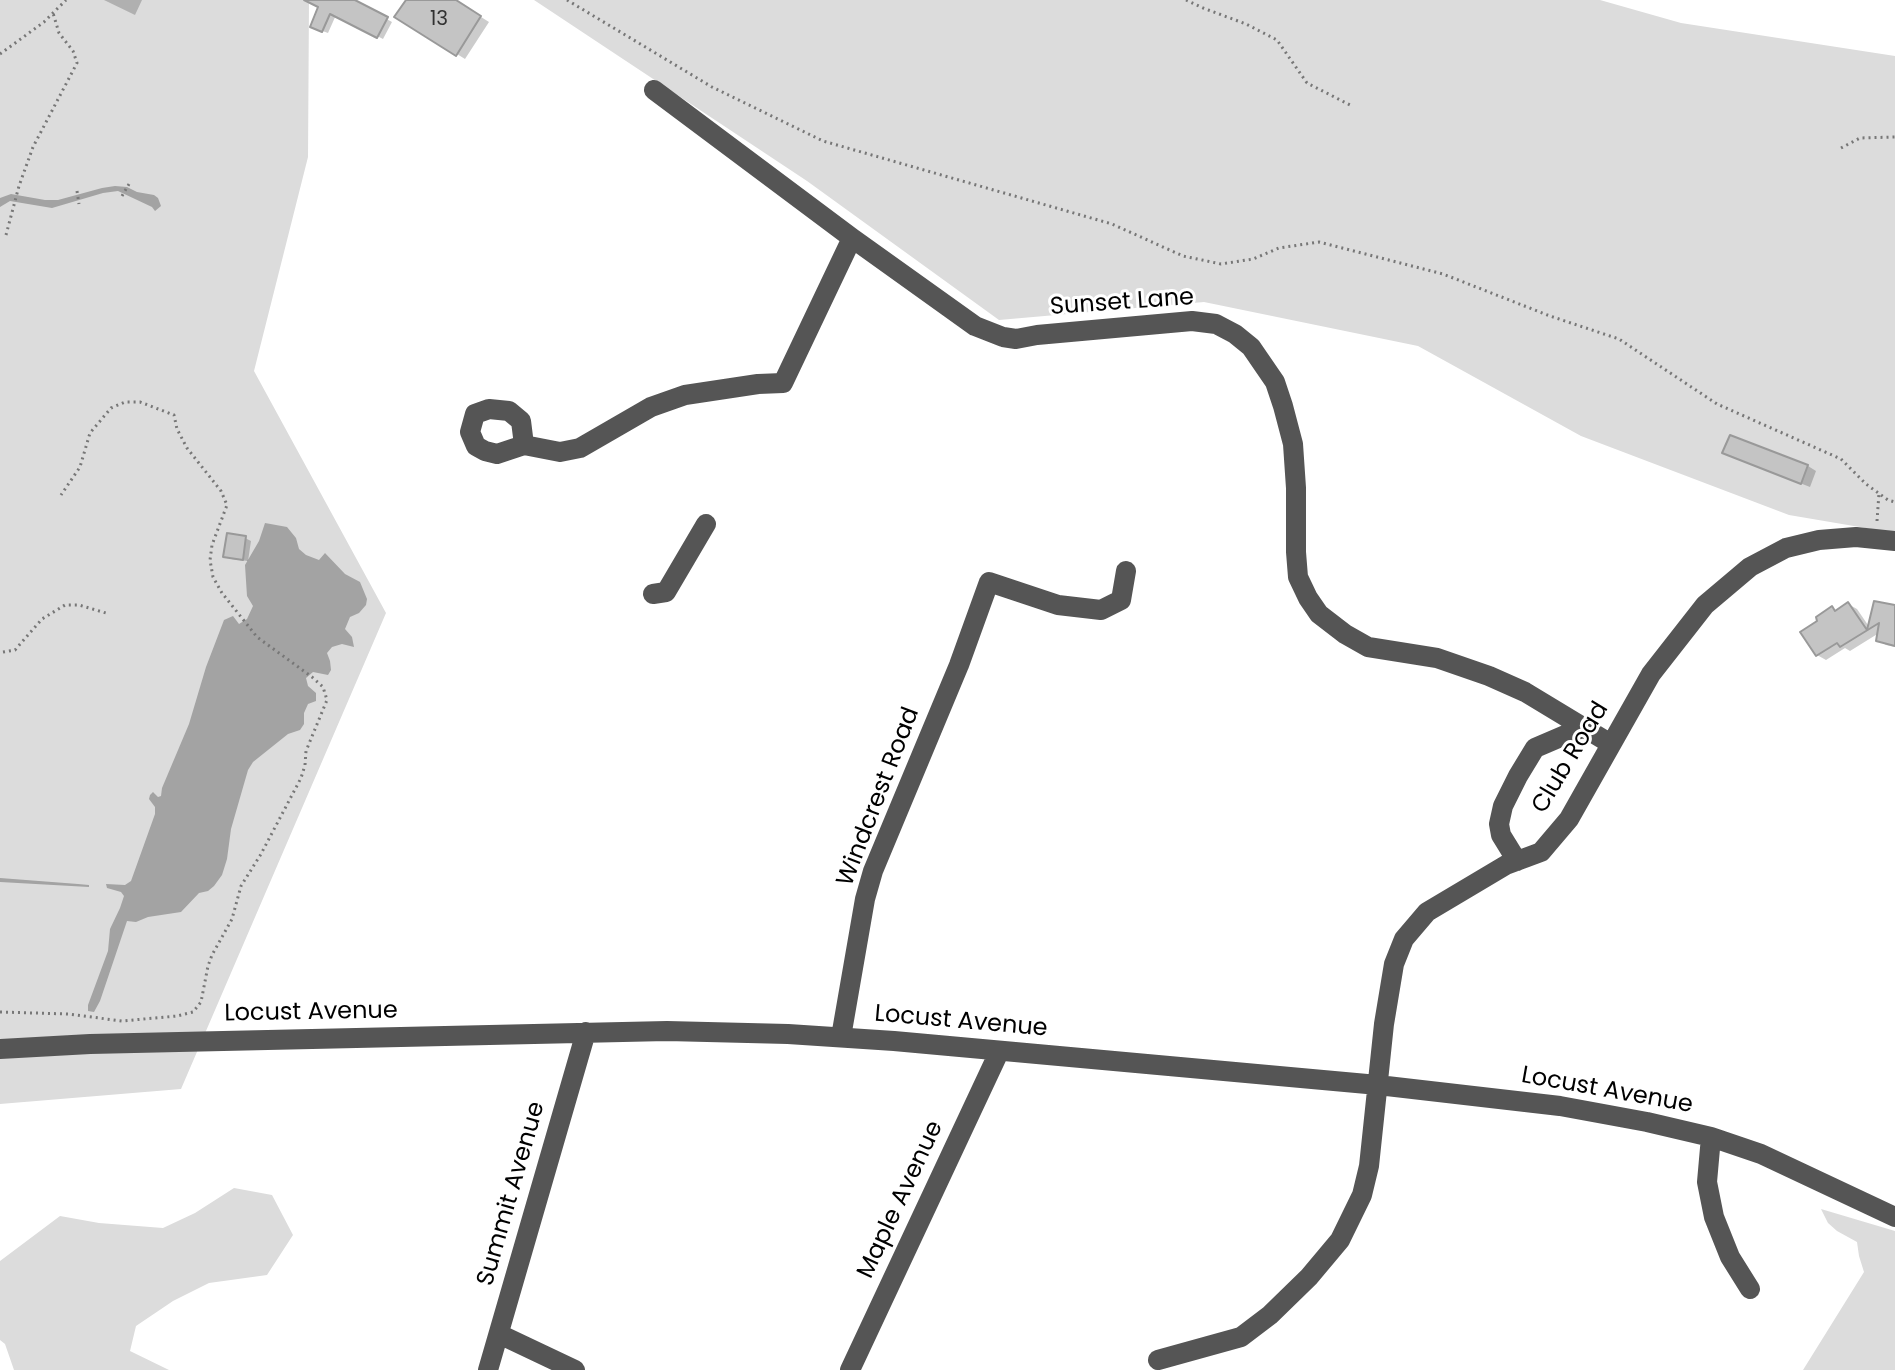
<!DOCTYPE html>
<html>
<head>
<meta charset="utf-8">
<style>
  body { margin:0 }
  canvas { display:block; background:#fff }
</style>
</head>
<body>
<canvas width="1895" height="1370"></canvas>
<script>
const c = document.querySelector('canvas').getContext('2d');
c.lineJoin = 'round';
function paint(path, color) { c.fillStyle = color; c.fill(path, 'evenodd'); }
const poly = rows => new Path2D(rows.map(r => 'M' + r).join(''));
function trace(path, color, width, dash) { c.strokeStyle = color; c.lineWidth = width; c.lineCap = dash ? 'butt' : 'round'; c.setLineDash(dash || []); c.stroke(path); }
function write(font, color, halo, rows, align = 'center') {
  c.font = font + ' Poppins,sans-serif'; c.lineWidth = 6; c.setLineDash([]); c.textBaseline = 'middle'; c.strokeStyle = halo; c.fillStyle = color; for (const [text, x, y, turn = 0] of rows) {
    c.save(); c.translate(x, y); c.rotate((+turn || 0) * Math.PI / 180); c.textAlign = isNaN(turn) ? turn : align; if (halo) c.strokeText(text, 0, 0); c.fillText(text, 0, 0); c.restore();
  }
}
const green = poly([
  [0,0,309,0,308,157,254,371,386,613,181,1089,0,1104],
  [534,0,1600,0,1681,23,1895,56,1895,533,1789,515,1581,436,1418,346,1204,302,999,320,807,181],
  [234,1188,272,1195,293,1235,267,1275,209,1283,173,1301,136,1326,130,1351,169,1370,14,1370,5,1344,0,1340,0,1261,60,1216,99,1223,163,1228,195,1213],
  [1821,1209,1895,1231,1895,1370,1803,1370,1864,1272,1859,1256,1857,1242,1837,1231,1828,1223]
]);
const water = poly([
  [115,186,127,187,137,192,154,195,158,198,161,206,155,211,152,207,118,191,103,193,52,208,10,201,0,207,0,198,11,194,45,200,58,200,102,188],
  [265,523,287,527,296,538,299,549,306,555,319,560,325,553,345,574,360,582,367,599,366,605,359,613,350,617,345,629,352,637,354,647,342,644,332,647,327,653,330,661,331,670,328,675,313,672,306,678,308,686,316,693,316,701,308,704,304,713,304,724,300,730,288,734,253,762,248,770,231,829,227,859,222,875,214,886,208,891,199,893,181,912,148,917,136,922,127,921,100,1001,94,1012,88,1011,88,1005,108,951,110,929,120,908,124,896,121,892,107,888,106,884,125,885,131,881,155,814,155,807,149,799,150,795,153,792,158,797,161,796,162,788,189,724,206,667,224,620,233,616,239,624,247,619,253,606,247,596,245,565,259,541],
  [0,878,78,884,89,885,89,887,0,882]
]);
const shadow = poly([
  [104,0,142,0,135,15],
  [324,0,343,0,357,3,392,22,383,39,336,15,328,33,317,29],
  [408,0,454,0,489,22,465,59,397,17],
  [1731,438,1808,466,1816,471,1810,487,1724,453],
  [245,538,251,541,248,561,231,559,225,556],
  [1848,604,1857,609,1870,628,1895,607,1895,647,1886,645,1878,640,1879,633,1850,651,1845,648,1826,660,1817,655,1819,622,1832,608,1837,611]
]);
const building = poly([
  [304,0,355,0,388,17,377,38,330,14,322,32,310,27,318,7,304,0],
  [406,0,456,0,481,16,456,56,394,17,406,0],
  [1730,435,1808,465,1801,484,1722,453,1730,435],
  [227,533,246,536,243,560,223,557,227,533],
  [1874,601,1895,605,1895,646,1876,641,1879,623,1840,647,1837,643,1816,656,1800,632,1817,621,1816,617,1832,606,1835,611,1848,602,1867,630,1874,601]
]);
const path = poly([
  [567,0,712,87,823,141,1112,224,1183,256,1221,264,1253,259,1279,248,1319,242,1443,274,1550,316,1619,339,1717,404,1841,459,1866,484,1888,500,1895,502],
  [1186,0,1203,8,1246,24,1277,40,1307,83,1350,105],
  [0,54,44,22,66,0],
  [1841,148,1860,138,1895,137],
  [77,191,79,204],
  [122,196,129,184],
  [6,235,19,186,33,147,77,63,73,51,59,33,53,13],
  [1877,521,1879,493],
  [3,652,15,650,42,619,65,605,79,605,106,613],
  [0,1012,68,1014,122,1021,177,1016,193,1012,201,1002,208,966,212,955,232,919,241,886,261,854,301,778,305,765,306,751,327,700,323,687,312,677,257,637,222,593,213,577,210,560,212,545,227,505,221,491,187,448,177,429,174,415,140,402,125,402,111,408,90,433,80,467,61,495]
]);
const minor = poly([
  [654,90,852,238,975,326,1003,337,1016,339,1037,335,1192,321,1216,324,1235,334,1251,347,1275,382,1283,406,1293,444,1296,488,1296,552,1298,577,1308,598,1319,614,1345,634,1368,647,1437,658,1489,676,1525,692,1611,744],
  [524,445,521,421,509,411,489,409,475,414,470,432,476,446,485,451,497,454,524,445,560,452,580,448,651,407,685,395,758,384,783,383,852,238],
  [653,594,666,592,706,524],
  [1517,861,1501,835,1499,824,1503,806,1518,776,1535,748,1584,727],
  [841,1037,865,899,873,871,959,665,989,582,1058,605,1101,610,1121,600,1126,571],
  [0,1049,90,1044,667,1031,788,1034,894,1041,1378,1085,1560,1106,1647,1122,1711,1137,1761,1154,1895,1217],
  [1711,1137,1707,1182,1714,1217,1730,1257,1750,1289],
  [499,1334,575,1370],
  [1158,1360,1241,1337,1270,1315,1309,1277,1340,1240,1362,1195,1369,1166,1384,1024,1394,964,1404,939,1427,912,1506,865,1541,852,1569,819,1651,674,1705,605,1750,567,1786,548,1819,540,1856,537,1895,541],
  [488,1370,586,1032],
  [850,1370,999,1052]
]);
const numberNames = [
  ["13",439,20]
];
const streetNames = [
  ["Sunset Lane",1122,303,-4],
  ["Club Road",1571,758,-59],
  ["Windcrest Road",879,797,-69],
  ["Locust Avenue",311,1013,-1],
  ["Locust Avenue",961,1022,5],
  ["Locust Avenue",1607,1091,10],
  ["Summit Avenue",512,1194,-74],
  ["Maple Avenue",901,1200,-65]
];
paint(green, '#dcdcdc');
paint(water, '#a3a3a3');
paint(shadow, '#0003');
paint(building, '#c4c4c4');
trace(building, '#999', 2);
trace(path, '#777', 3, [2, 4]);
trace(minor, '#555', 20);
write('20px', '#313131', null, numberNames);
write('24px', '#000', '#fff', streetNames);
</script>
</body>
</html>
